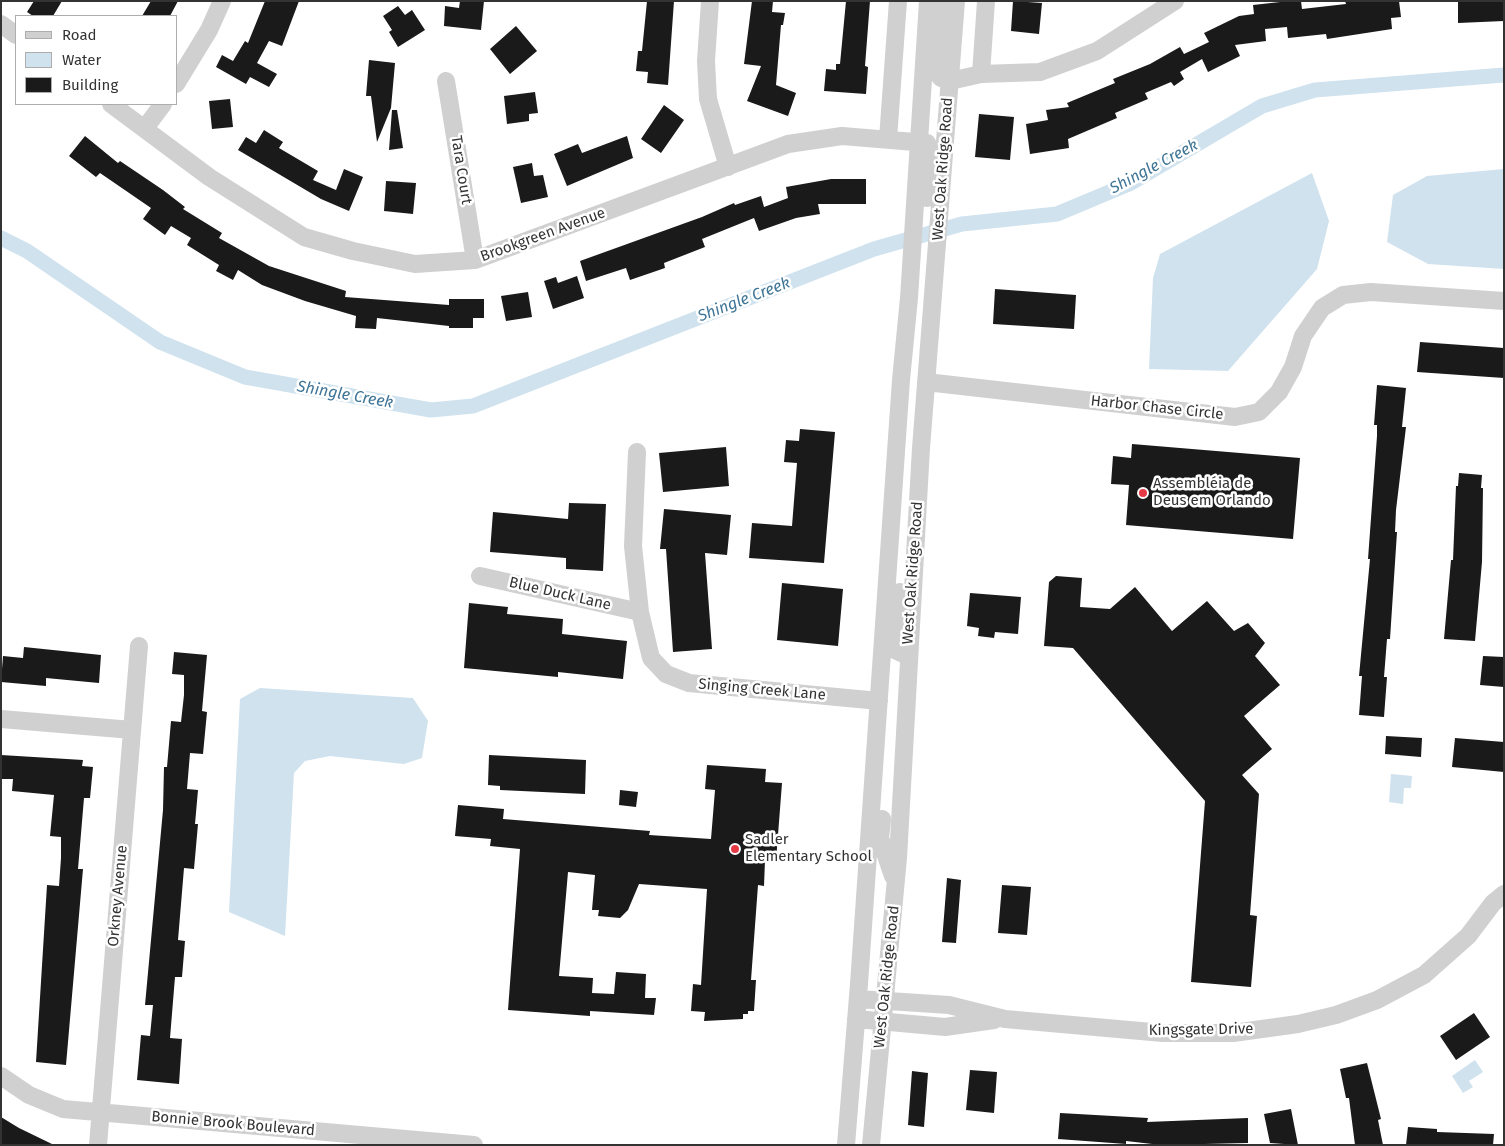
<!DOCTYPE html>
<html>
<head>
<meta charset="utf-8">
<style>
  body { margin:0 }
  #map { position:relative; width:1505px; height:1146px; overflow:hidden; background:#fff; font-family:"Fira Sans",sans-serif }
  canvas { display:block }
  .frame { position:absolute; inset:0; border:2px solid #333; pointer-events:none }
  .legend { position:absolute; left:15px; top:15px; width:162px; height:90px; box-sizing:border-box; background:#fff; border:1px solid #adadad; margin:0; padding:6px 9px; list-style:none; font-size:15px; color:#333 }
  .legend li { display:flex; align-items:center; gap:10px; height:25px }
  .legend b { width:25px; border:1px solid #adadad }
</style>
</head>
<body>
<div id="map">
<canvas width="1505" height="1146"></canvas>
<div class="frame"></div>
<ul class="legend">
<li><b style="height:6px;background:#d0d0d0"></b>Road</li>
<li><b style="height:14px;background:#cfe2ee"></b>Water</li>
<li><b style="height:14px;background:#1a1a1a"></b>Building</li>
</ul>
</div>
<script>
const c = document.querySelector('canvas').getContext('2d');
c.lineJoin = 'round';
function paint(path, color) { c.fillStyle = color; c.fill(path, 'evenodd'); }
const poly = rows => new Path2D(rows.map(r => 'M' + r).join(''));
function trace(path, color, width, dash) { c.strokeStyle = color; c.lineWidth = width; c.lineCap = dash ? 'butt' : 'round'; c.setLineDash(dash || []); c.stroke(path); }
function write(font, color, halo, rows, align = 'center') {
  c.font = font + ' "Fira Sans",sans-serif'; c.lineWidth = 5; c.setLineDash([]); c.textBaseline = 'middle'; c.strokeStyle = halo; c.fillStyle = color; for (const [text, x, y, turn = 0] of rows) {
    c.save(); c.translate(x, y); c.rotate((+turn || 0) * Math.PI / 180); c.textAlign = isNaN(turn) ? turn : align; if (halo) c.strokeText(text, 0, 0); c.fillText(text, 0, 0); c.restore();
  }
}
const water = poly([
  [1504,169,1504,269,1428,264,1387,242,1393,195,1427,176],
  [1312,173,1329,221,1317,269,1228,371,1149,369,1153,278,1160,254],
  [260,688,413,698,428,721,422,758,404,764,330,756,305,761,294,773,285,936,229,912,240,699],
  [1391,774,1412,776,1411,788,1404,788,1403,804,1389,802],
  [1475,1060,1483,1072,1469,1081,1473,1087,1463,1093,1452,1076]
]);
const canal = poly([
  [1,238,27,251,160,342,245,377,431,410,473,406,874,249,962,224,1057,214,1131,183,1262,106,1315,90,1504,75]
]);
const building = poly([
  [34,1,62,1,53,16,33,16,27,12],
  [151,1,178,1,170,16,142,16],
  [265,1,299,1,282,46,269,41,257,63,277,74,269,87,250,77,246,84,216,67,222,55,233,61,245,41,248,43],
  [460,1,484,1,481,30,444,26,445,6,459,8],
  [647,1,674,1,668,85,647,83,648,72,636,71,638,51,642,51],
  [752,1,773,1,772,12,785,13,783,25,781,25,776,85,796,93,788,116,747,101,761,66,744,64],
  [846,1,870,1,865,66,868,67,866,94,824,91,826,69,836,70,836,64,840,64],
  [1013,1,1042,3,1039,34,1011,31],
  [1289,1,1301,1,1302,9,1346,4,1345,1,1399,1,1401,17,1391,18,1392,29,1327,39,1326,34,1288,38,1287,27,1265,29,1266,41,1235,45,1240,56,1208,72,1202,59,1180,72,1184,79,1174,86,1171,82,1145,93,1148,99,1115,113,1117,118,1068,139,1069,148,1030,154,1026,124,1048,120,1046,110,1069,107,1067,103,1115,83,1113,79,1150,64,1180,47,1184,54,1209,42,1204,33,1239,16,1254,14,1253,5],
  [1458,1,1504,1,1504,21,1458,23],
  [398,6,405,15,412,10,425,30,398,47,389,32,392,30,383,16],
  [516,26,537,51,510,74,490,49],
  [369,60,395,63,391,108,377,142,371,96,366,96],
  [535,92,538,113,529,114,529,121,507,124,504,96],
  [230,99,233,127,212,129,209,101],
  [664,105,684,120,661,153,641,139],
  [392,110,397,110,403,148,389,150],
  [979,114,1014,117,1010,160,975,157],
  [264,130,283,142,279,148,318,171,313,180,336,190,344,169,363,177,349,211,321,199,238,150,246,137,256,143],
  [85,136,118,163,120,161,163,190,185,207,183,209,222,233,219,238,269,266,346,291,345,297,449,305,449,299,484,299,484,318,473,318,473,328,449,328,449,326,377,318,376,329,355,328,356,316,305,301,262,285,238,270,233,280,216,271,219,265,187,245,191,238,171,226,165,235,143,219,151,208,100,173,96,177,69,156],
  [627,136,633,158,567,186,554,154,578,144,582,153],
  [532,163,534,176,543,175,548,197,521,203,513,167],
  [831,179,866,179,866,204,818,204,820,214,796,218,759,231,754,218,702,239,705,247,664,263,665,268,630,280,626,268,586,281,580,261,702,217,734,203,735,205,761,196,764,207,788,198,786,187],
  [386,181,416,183,413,214,384,211],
  [577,276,584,298,553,309,544,281,556,277,558,283],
  [995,289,1076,295,1074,329,993,324],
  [528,292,532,317,506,321,501,296],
  [1420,342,1504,348,1504,378,1417,372],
  [1377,385,1406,388,1402,427,1406,427,1396,510,1395,532,1397,532,1390,639,1387,639,1384,677,1387,677,1384,717,1359,715,1362,676,1359,676,1370,559,1368,559,1377,436,1377,425,1374,425],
  [800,429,835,432,824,563,749,558,752,523,792,526,797,463,784,462,786,440,799,441],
  [1132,444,1300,458,1293,539,1126,525,1129,485,1111,484,1113,456,1131,458],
  [726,447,729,486,663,492,659,453],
  [1459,473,1482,475,1481,488,1483,488,1482,562,1475,641,1444,639,1451,560,1453,560,1456,486,1458,486],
  [569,503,606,504,603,571,566,569,566,558,490,552,493,512,568,519],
  [664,509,731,515,727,555,705,553,712,649,673,652,666,549,660,549],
  [1056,576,1082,578,1080,607,1110,609,1135,587,1172,631,1207,601,1234,631,1248,623,1265,643,1255,656,1280,685,1244,716,1272,749,1242,775,1259,794,1250,915,1257,916,1251,987,1191,982,1205,801,1073,648,1044,646,1049,582],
  [782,583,843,589,838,646,777,640],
  [970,593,1021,597,1018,634,995,632,994,638,978,636,979,628,967,626],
  [469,603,508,607,507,614,563,619,562,634,627,641,623,679,558,672,558,677,464,668],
  [24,647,101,655,99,683,46,678,46,686,1,682,3,656,23,658],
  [174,652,207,655,202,711,207,712,203,754,190,753,187,789,198,790,195,824,198,824,194,869,184,868,178,940,185,941,182,977,175,977,170,1038,182,1039,179,1084,137,1080,141,1035,150,1036,153,1005,145,1005,163,810,164,767,167,767,171,721,181,722,184,695,184,675,172,674],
  [1483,656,1504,657,1504,687,1480,685],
  [1386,736,1422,738,1421,757,1385,754],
  [1455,738,1504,742,1504,772,1452,767],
  [1,755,83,760,82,766,93,767,90,798,84,798,78,869,83,869,66,1065,36,1062,47,885,59,886,61,858,61,837,50,836,54,795,12,791,13,779,1,779],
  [489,755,586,760,585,794,500,790,500,786,488,785],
  [707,765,766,769,765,782,782,783,776,861,765,860,764,886,758,885,751,980,756,980,754,1011,748,1011,748,1014,743,1014,743,1019,704,1021,705,1012,691,1011,693,984,701,985,707,889,639,884,628,910,620,918,598,916,599,910,592,910,595,875,568,872,559,976,593,978,592,993,614,994,616,972,646,974,645,998,656,998,654,1015,590,1011,590,1016,508,1010,520,849,490,846,491,839,455,836,458,805,504,809,503,819,650,831,649,835,711,839,715,790,705,789],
  [620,790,638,792,636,807,619,805],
  [947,878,961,880,956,943,942,942],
  [1002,885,1031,887,1027,935,998,933],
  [1474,1013,1490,1037,1456,1060,1440,1036],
  [1367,1063,1381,1119,1378,1120,1383,1145,1355,1145,1349,1098,1346,1098,1340,1069],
  [970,1070,997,1072,994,1113,966,1110],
  [912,1071,928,1073,924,1127,908,1125],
  [1291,1109,1298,1145,1270,1143,1264,1114],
  [1060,1113,1148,1118,1147,1122,1248,1118,1248,1143,1161,1145,1126,1141,1126,1144,1058,1139],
  [1,1117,19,1128,54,1145,1,1145],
  [1408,1127,1437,1129,1437,1132,1494,1134,1493,1145,1406,1145]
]);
const minor = poly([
  [710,1,706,61,708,99,728,167],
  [943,1,937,73,941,78,950,81,981,74,1040,72,1097,51,1175,1],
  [1,24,16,35],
  [981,74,986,1],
  [446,81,475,260],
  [176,84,209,30,222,1],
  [111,104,209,177,304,237,353,251,415,264,475,260,788,144,842,136,927,143,931,151,927,198],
  [145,128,163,104],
  [888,139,898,1],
  [926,382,1235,417,1259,412,1279,392,1293,367,1303,336,1322,308,1343,295,1371,292,1504,301],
  [637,452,633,546,640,612,651,658,666,674,689,683,879,701],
  [480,576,640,612],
  [900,592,895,650,908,656],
  [1,719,132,730],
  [882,819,880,838,893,876],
  [858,999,949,1005,1005,1019,1163,1033,1233,1033,1298,1024,1336,1015,1377,1000,1424,975,1468,936,1493,903,1504,894],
  [856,1019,945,1027,994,1020],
  [1,1076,29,1095,63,1109,474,1145],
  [98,1145,139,646],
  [846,1145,859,984,901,380,909,298,928,1],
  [871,1145,898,858,921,448,956,1]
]);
const markers = [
  [1143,493,5,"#e63946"],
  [735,849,5,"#e63946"]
];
const streetNames = [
  ["West Oak Ridge Road",943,169,-86],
  ["Tara Court",461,170,81],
  ["Brookgreen Avenue",543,235,-20],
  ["Harbor Chase Circle",1157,408,6],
  ["West Oak Ridge Road",913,573,-86],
  ["Blue Duck Lane",560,594,13],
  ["Singing Creek Lane",762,690,5],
  ["Orkney Avenue",118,896,-85],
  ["West Oak Ridge Road",887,977,-84],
  ["Kingsgate Drive",1201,1030,-1],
  ["Bonnie Brook Boulevard",233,1124,5]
];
const poiNames = [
  ["Assembléia de",1153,484],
  ["Deus em Orlando",1153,501],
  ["Sadler",745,840],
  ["Elementary School",745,857]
];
const waterNames = [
  ["Shingle Creek",1154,167,-28],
  ["Shingle Creek",744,300,-21],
  ["Shingle Creek",345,395,10]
];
paint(water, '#cfe2ee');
trace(canal, '#cfe2ee', 15);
paint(building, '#1a1a1a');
trace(minor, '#d0d0d0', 18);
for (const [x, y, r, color] of markers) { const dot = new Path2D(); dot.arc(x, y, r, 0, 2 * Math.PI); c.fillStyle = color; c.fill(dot); trace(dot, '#fff', 2); }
write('15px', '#333', '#fff', streetNames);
write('15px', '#333', '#fff', poiNames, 'left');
write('italic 16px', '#3f7597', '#fff', waterNames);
</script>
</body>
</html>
